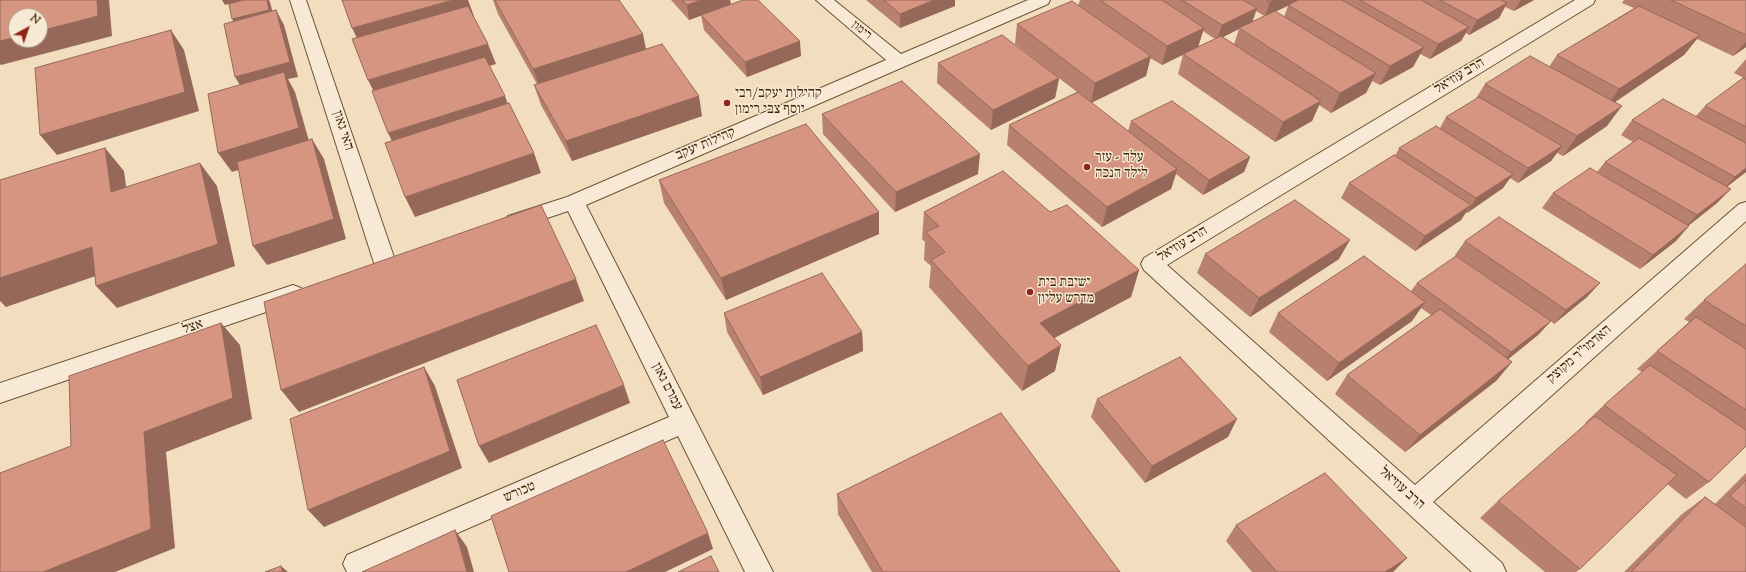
<!DOCTYPE html>
<html>
<head>
<meta charset="utf-8">
<style>
  body { margin:0 }
  #map { position:relative; width:1746px; height:572px; overflow:hidden; background:#f2ddbe; font-family:"Sorts Mill Goudy",serif }
  canvas { display:block }
  .north { position:absolute; left:8px; top:8px; width:40px; height:40px; box-sizing:border-box; background:#f7e9d5; border:1px solid #ac9b82; border-radius:50%; rotate:40deg; font-size:11px; font-weight:700; line-height:16px; text-align:center; color:#3b2705 }
  .north::after { content:''; display:block; margin:auto; width:14px; height:18px; background:#8f2418; clip-path:polygon(50% 0,100% 100%,50% 72%,0 100%) }
</style>
</head>
<body>
<div id="map">
<canvas width="1746" height="572"></canvas>
<div class="north">N</div>
</div>
<script>
const c = document.querySelector('canvas').getContext('2d');
c.lineJoin = 'round';
const poly = rows => new Path2D(rows.map(r => 'M' + r).join(''));
function trace(path, color, width, dash) { c.strokeStyle = color; c.lineWidth = width; c.lineCap = dash ? 'butt' : 'round'; c.setLineDash(dash || []); c.stroke(path); }
function paint(path, color) { c.fillStyle = color; c.fill(path, 'evenodd'); }
function write(font, color, halo, rows, align = 'center') {
  c.font = font + ' "Sorts Mill Goudy","Frank Ruhl Libre",serif'; c.lineWidth = 3; c.setLineDash([]); c.textBaseline = 'middle'; c.strokeStyle = halo; c.fillStyle = color; for (const [text, x, y, turn = 0] of rows) {
    c.save(); c.translate(x, y); c.rotate((+turn || 0) * Math.PI / 180); c.textAlign = isNaN(turn) ? turn : align; if (halo) c.strokeText(text, 0, 0); c.fillText(text, 0, 0); c.restore();
  }
}
const minor = poly([
  [290,0,306,0,396,263,393,269,385,271,377,269,374,263,290,0],
  [816,0,834,0,901,54,1028,0,1050,0,1048,4,586,205,773,572,745,572,678,436,369,572,347,572,343,564,347,555,669,417,568,211,515,229,508,226,505,221,508,216,567,197,886,60,816,0],
  [1575,0,1595,0,1593,4,1167,265,1415,485,1739,204,1746,202,1746,221,1433,502,1502,563,1506,572,1472,572,1144,270,1141,264,1144,258,1575,0],
  [293,285,301,288,304,294,301,300,0,403,0,383,293,285]
]);
const wall = poly([
  [493,0,619,0,646,49,702,116,572,161,541,105,534,85,537,84,498,14],
  [671,0,730,0,731,4,801,56,747,77,704,30,701,15,689,20],
  [866,0,955,0,955,6,900,28],
  [1080,0,1534,0,1514,11,1505,7,1499,18,1469,35,1466,33,1461,41,1430,59,1420,54,1413,67,1380,85,1372,81,1366,93,1331,113,1319,105,1312,121,1275,142,1178,74,1183,55,1162,65,1150,58,1146,76,1091,103,1128,131,1131,121,1250,157,1244,172,1203,195,1176,174,1171,189,1102,227,1007,145,1009,125,1077,92,1015,44,1017,24,1078,6],
  [1288,6,1284,17,1275,12],
  [1256,11,1264,16,1252,22],
  [1239,29,1234,44,1223,37],
  [1203,31,1215,39,1198,47],
  [1624,0,1746,0,1746,47,1733,56,1697,39,1684,55,1614,102,1607,126,1563,156,1557,153,1551,161,1518,183,1510,178,1503,188,1467,213,1466,212,1461,220,1415,251,1341,198,1349,183,1395,156,1399,148,1440,128,1446,117,1475,100,1485,84,1549,67,1557,55,1634,8,1622,3],
  [1746,59,1746,79,1734,73],
  [938,63,1059,78,1055,98,991,130,937,83],
  [1746,79,1746,172,1727,187,1717,203,1688,226,1676,241,1640,269,1542,208,1553,193,1597,172,1605,162,1633,142,1621,135,1632,120,1696,116,1705,106],
  [822,114,978,174,895,212,823,134],
  [659,180,879,234,726,300,664,203],
  [924,212,1050,212,1139,270,1131,297,1054,338,1055,371,1022,391,929,287,931,266,924,260,925,242,922,239],
  [1465,241,1587,297,1554,324,1551,321,1538,335,1508,359,1512,362,1496,381,1405,452,1335,394,1347,375,1431,315,1421,308,1412,321,1327,381,1269,332,1278,313,1411,291,1417,283,1492,281,1455,255],
  [1205,254,1339,259,1250,317,1197,273],
  [1746,264,1746,446,1709,482,1686,499,1667,484,1580,569,1576,572,1545,572,1480,518,1498,501,1586,424,1585,423,1604,405,1642,372,1637,369,1657,351,1689,322,1684,319,1704,300],
  [724,313,862,332,863,351,763,395,727,332],
  [1097,399,1228,437,1145,483,1091,417],
  [1746,473,1746,572,1624,572,1682,514,1705,497,1715,504],
  [837,494,1120,572,872,572,838,514],
  [1236,525,1393,572,1252,572,1226,541]
]);
const shadedWall = poly([
  [97,0,109,0,112,36,1,65,0,64,0,41,16,37,16,40,40,40,40,31],
  [222,0,244,0,225,5],
  [267,0,269,0,270,2,274,17,237,27,232,19],
  [453,0,468,0,474,16,362,48,352,28],
  [701,0,730,0,731,5,689,20,687,5],
  [934,0,955,0,955,6,900,28,900,14],
  [1275,0,1298,0,1265,17,1270,2],
  [1521,0,1534,0,1514,11],
  [1507,3,1499,18,1469,35,1477,20],
  [1257,8,1252,23,1239,28,1239,29,1217,40,1222,25],
  [276,10,284,25,298,77,288,79,295,92,311,148,232,172,218,153,244,92,235,77],
  [1469,27,1461,41,1430,59,1438,44],
  [1204,28,1198,47,1162,65,1167,46],
  [171,30,184,50,199,111,57,155,40,135],
  [643,34,647,54,540,88,533,69],
  [1700,35,1684,55,1605,109,1619,89],
  [800,41,801,56,747,77,745,62],
  [1746,41,1746,47,1733,56],
  [488,44,496,64,378,100,368,80],
  [1424,47,1413,67,1380,85,1390,66],
  [1151,56,1146,76,1091,103,1095,83],
  [1376,73,1366,93,1331,113,1340,93],
  [1059,78,1055,98,991,130,993,110],
  [505,96,512,116,398,153,388,133],
  [699,96,702,116,572,161,566,141],
  [1321,101,1312,121,1275,142,1283,122],
  [1622,106,1607,126,1563,156,1577,136],
  [312,139,324,159,346,239,267,265,253,246],
  [1562,146,1551,161,1518,183,1528,168],
  [105,148,124,171,130,215,111,192],
  [534,153,541,173,415,217,405,197],
  [980,154,978,174,895,212,896,192],
  [1250,157,1244,172,1203,195,1209,180],
  [200,163,217,186,235,266,117,308,96,286],
  [1746,168,1746,172,1721,191,1735,177],
  [1177,169,1171,189,1102,227,1107,207],
  [1513,174,1503,188,1467,213,1476,198],
  [1731,189,1717,203,1683,230,1697,215],
  [1471,205,1461,220,1415,251,1425,236],
  [879,212,879,234,726,300,721,278],
  [1689,226,1676,241,1640,269,1653,255],
  [1350,240,1339,259,1250,317,1259,298],
  [92,247,113,270,6,307,0,301,0,278],
  [1139,270,1131,297,1034,349,1040,323],
  [576,279,584,301,299,412,281,390],
  [1600,283,1587,297,1554,324,1566,310],
  [1425,302,1412,321,1327,381,1339,363],
  [1551,321,1538,335,1500,366,1511,352],
  [221,323,240,345,252,419,166,452,175,548,115,572,43,572],
  [862,332,863,351,763,395,760,377],
  [1061,345,1055,371,1022,391,1028,366],
  [1512,362,1496,381,1405,452,1420,435],
  [424,367,435,386,462,468,324,527,308,510],
  [624,385,630,403,489,463,479,446],
  [1237,419,1228,437,1145,483,1152,466],
  [455,530,467,547,474,572,467,572],
  [708,533,713,549,665,572,626,572],
  [1407,558,1393,572,1385,572],
  [281,566,288,572,282,572]
]);
const building = poly([
  [0,0,97,0,98,16,40,31,40,16,16,16,16,37,0,41,0,0],
  [243,0,267,0,269,10,232,19,229,4,243,0],
  [342,0,453,0,352,28,342,0],
  [495,0,619,0,643,34,533,69,495,0],
  [682,0,701,0,687,5,682,0],
  [743,0,758,0,800,41,745,62,701,15,743,0],
  [884,0,934,0,900,14,884,0],
  [1100,0,1162,0,1204,28,1167,46,1100,0],
  [1182,0,1243,0,1257,8,1222,25,1182,0],
  [1267,0,1275,0,1270,2,1267,0],
  [1298,0,1342,0,1424,47,1390,66,1288,5,1298,0],
  [1360,0,1421,0,1469,27,1438,44,1360,0],
  [1440,0,1501,0,1507,3,1477,20,1440,0],
  [1671,0,1746,0,1746,35,1671,0],
  [1072,1,1151,56,1095,83,1017,24,1072,1],
  [468,6,488,44,368,80,352,39,468,6],
  [1639,6,1700,35,1619,89,1557,55,1639,6],
  [276,10,290,62,235,77,224,24,276,10],
  [1275,11,1376,73,1340,93,1239,28,1275,11],
  [171,30,185,92,40,135,35,68,171,30],
  [1002,35,1059,78,993,110,938,63,1002,35],
  [1221,36,1321,101,1283,122,1183,54,1221,36],
  [662,44,699,96,566,141,534,85,662,44],
  [1530,56,1622,106,1577,136,1485,84,1530,56],
  [485,57,505,96,388,133,372,91,485,57],
  [284,72,299,128,218,153,208,94,284,72],
  [1743,78,1746,79,1746,127,1705,106,1743,78],
  [902,81,980,154,896,192,822,114,902,81],
  [1078,92,1177,169,1107,207,1009,125,1078,92],
  [1479,97,1562,146,1528,168,1446,117,1479,97],
  [1663,99,1746,143,1746,168,1735,177,1632,120,1663,99],
  [1172,101,1250,157,1209,180,1131,121,1172,101],
  [509,103,534,153,405,197,385,143,509,103],
  [806,124,879,212,721,278,659,180,806,124],
  [1436,126,1513,174,1476,198,1399,148,1436,126],
  [1639,138,1731,189,1697,215,1605,162,1639,138],
  [312,139,334,219,253,246,237,162,312,139],
  [105,148,111,192,200,163,218,244,96,286,92,247,0,278,0,180,105,148],
  [1394,155,1471,205,1425,236,1349,183,1394,155],
  [1590,168,1689,226,1653,255,1553,193,1590,168],
  [1003,171,1050,212,1067,205,1139,270,1040,323,1061,345,1028,366,931,260,945,252,926,232,939,226,924,212,1003,171],
  [1295,200,1350,240,1259,298,1205,254,1295,200],
  [541,205,576,279,281,390,264,302,541,205],
  [1499,217,1600,283,1566,310,1465,241,1499,217],
  [1364,256,1425,302,1339,363,1278,313,1364,256],
  [1456,256,1551,321,1511,352,1417,283,1456,256],
  [1746,264,1746,326,1704,300,1746,264],
  [822,273,862,332,760,377,724,313,822,273],
  [1440,309,1512,362,1420,435,1347,375,1440,309],
  [1696,317,1746,349,1746,410,1657,351,1696,317],
  [221,323,233,398,144,432,151,529,43,572,0,572,0,473,71,446,69,376,221,323],
  [596,325,624,385,479,446,457,380,596,325],
  [1180,357,1237,419,1152,466,1097,399,1180,357],
  [1650,365,1746,430,1746,446,1709,482,1604,405,1650,365],
  [424,367,450,451,308,510,290,419,424,367],
  [1001,413,1120,572,883,572,837,494,1001,413],
  [1595,416,1677,475,1580,569,1498,501,1595,416],
  [663,440,708,533,626,572,509,572,491,516,663,440],
  [1325,473,1407,558,1385,572,1277,572,1236,525,1325,473],
  [1746,480,1746,508,1730,496,1746,480],
  [1705,497,1746,527,1746,572,1631,572,1705,497],
  [455,530,467,572,362,572,455,530],
  [711,556,719,572,678,572,711,556],
  [281,566,282,572,265,572,281,566]
]);
const markers = [
  [727,103,4,"#8f2418"],
  [1087,167,4,"#8f2418"],
  [1030,292,4,"#8f2418"]
];
const farStreetnames = [
  ["רימון",861,31,39]
];
const streetNames = [
  ["הרב עוזיאל",1460,77,-31],
  ["האי גאון",342,131,72],
  ["קהילות יעקב",706,145,-23],
  ["הרב עוזיאל",1183,245,-31],
  ["אצל",193,328,-19],
  ["האדמו\"ר מקוצק",1580,355,-41],
  ["עמרם גאון",666,387,63],
  ["הרב עוזיאל",1401,489,42],
  ["טכורש",520,493,-23]
];
const poiNames = [
  ["קהילות יעקב/רבי",735,95],
  ["יוסף צבי רימון",735,111],
  ["עלה - עזר",1095,159],
  ["לילד הנכה",1095,175],
  ["ישיבת בית",1038,284],
  ["מדרש עליון",1038,300]
];
trace(minor, '#695433', 2);
paint(minor, '#f7e9d5');
paint(wall, '#b8806e');
paint(shadedWall, '#96685a');
paint(building, '#d69580');
trace(building, '#96685a', 1);
for (const [x, y, r, color] of markers) { const dot = new Path2D(); dot.arc(x, y, r, 0, 2 * Math.PI); c.fillStyle = color; c.fill(dot); trace(dot, '#f7e9d5', 1.5); }
write('12px', '#3b2705', '#f7e9d5', farStreetnames);
write('14px', '#3b2705', '#f7e9d5', streetNames);
write('14px', '#3b2705', '#f7e9d5', poiNames, 'left');
</script>
</body>
</html>
